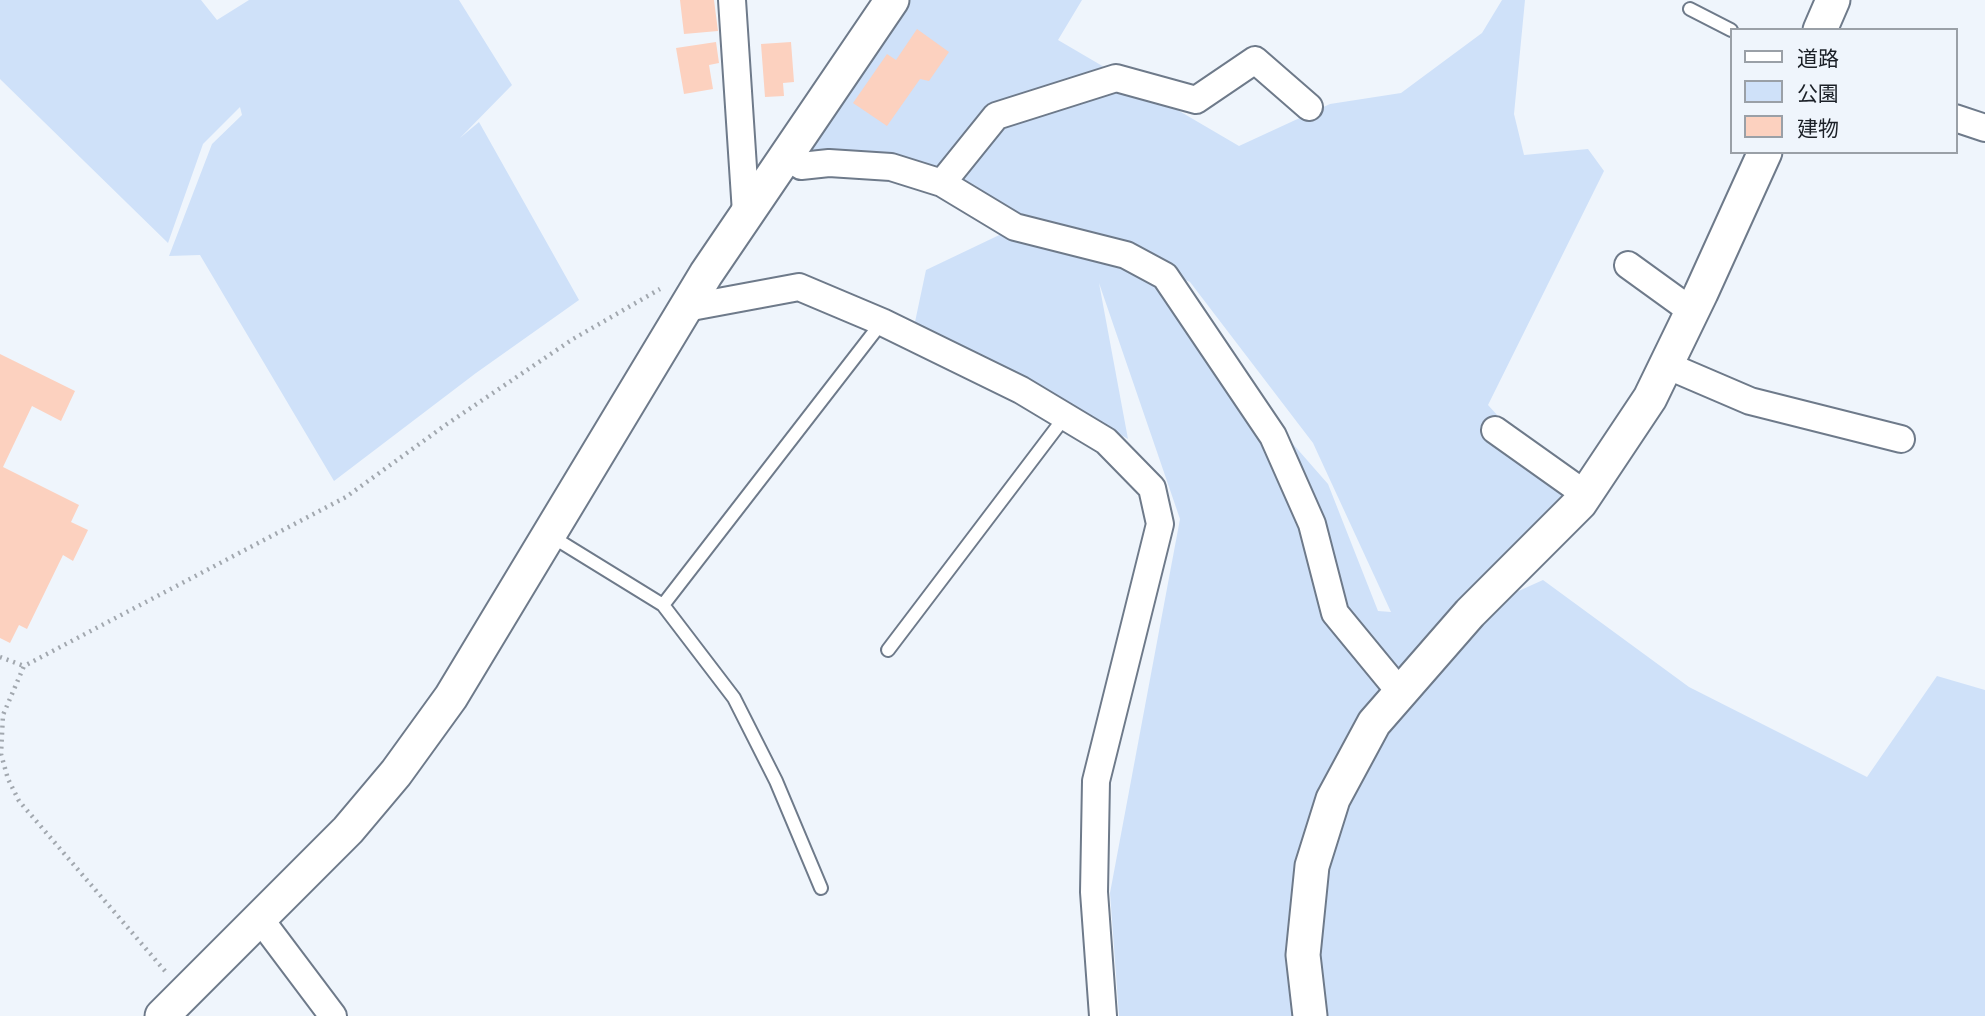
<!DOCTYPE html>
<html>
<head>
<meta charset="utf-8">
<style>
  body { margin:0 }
  #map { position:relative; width:1985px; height:1016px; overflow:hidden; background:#eff5fc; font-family:Ubuntu,"Noto Sans JP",sans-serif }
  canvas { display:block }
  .legend { position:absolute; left:1730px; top:28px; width:228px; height:126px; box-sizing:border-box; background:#eff5fc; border:2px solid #9aa0a7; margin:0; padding:9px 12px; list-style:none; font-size:21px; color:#1b2027 }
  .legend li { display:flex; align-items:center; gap:14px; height:35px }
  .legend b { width:35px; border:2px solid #9aa0a7 }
</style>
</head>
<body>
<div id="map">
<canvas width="1985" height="1016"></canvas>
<ul class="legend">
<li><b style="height:9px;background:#fff"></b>道路</li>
<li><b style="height:19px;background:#cfe1f9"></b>公園</li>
<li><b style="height:19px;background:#fcd1bf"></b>建物</li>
</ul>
</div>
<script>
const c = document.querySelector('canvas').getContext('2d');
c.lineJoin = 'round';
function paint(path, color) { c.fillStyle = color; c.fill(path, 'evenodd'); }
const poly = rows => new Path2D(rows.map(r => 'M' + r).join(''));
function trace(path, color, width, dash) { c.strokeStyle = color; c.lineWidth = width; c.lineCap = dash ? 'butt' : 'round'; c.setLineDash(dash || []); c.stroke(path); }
const green = poly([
  [0,0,201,0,217,20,249,0,459,0,512,85,460,138,479,122,579,300,476,373,334,481,200,255,169,256,212,144,242,115,240,107,203,144,168,243,0,79],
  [893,0,1082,0,1058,40,1239,146,1330,104,1401,93,1482,33,1502,0,1525,0,1514,114,1524,155,1588,149,1604,171,1488,405,1567,492,1472,612,1543,580,1689,687,1867,777,1937,676,1985,690,1985,1016,1119,1016,1110,893,1180,519,1099,283,1128,439,1051,395,915,322,926,270,1014,228,951,197,787,154],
  [1130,258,1190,282,1313,443,1391,612,1378,611,1328,484]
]);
const building = poly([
  [680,0,714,0,718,31,684,34],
  [917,29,949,52,929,81,920,79,887,126,853,103,887,54,896,60],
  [716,42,719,63,709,65,713,89,684,94,676,48],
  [791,42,794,82,783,83,784,96,765,97,761,44],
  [0,354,75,391,61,421,32,406,3,467,79,505,71,522,88,530,73,561,63,555,27,629,19,625,10,643,0,638]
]);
const path = poly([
  [0,657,24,666],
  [165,971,19,801,8,779,1,754,3,715,24,666,346,497,447,424,573,339,660,289]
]);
const service = poly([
  [1690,9,1731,30],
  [551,536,663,605,882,322],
  [663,605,734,698,776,781,821,888],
  [888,650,1064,418]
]);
const minor = poly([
  [732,0,746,213],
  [1955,118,1985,128],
  [787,154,801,166,829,163,891,167,942,183,996,116,1116,78,1196,100,1255,60,1309,107],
  [942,183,1015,227,1126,255,1165,276,1273,436,1312,524,1335,613,1400,692],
  [1628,265,1693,312],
  [686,308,799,287,882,322,1021,390,1106,441,1152,488,1160,524,1096,781,1094,892,1103,1016],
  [1666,365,1750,401,1901,439],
  [1495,430,1585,494],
  [260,919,333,1016]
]);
const tertiary = poly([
  [1820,30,1833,0],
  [162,1016,348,830,396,773,451,697,706,274,892,0],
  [1310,1016,1303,955,1312,866,1333,799,1374,723,1470,613,1580,503,1650,398,1701,293,1765,152]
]);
paint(green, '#cfe1f9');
paint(building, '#fcd1bf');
trace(service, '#6e7a8a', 16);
trace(minor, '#6e7a8a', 30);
trace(tertiary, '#6e7a8a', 37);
trace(path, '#a2a8af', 4.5, [2, 5]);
trace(service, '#fff', 12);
trace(minor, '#fff', 26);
trace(tertiary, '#fff', 33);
</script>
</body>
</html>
